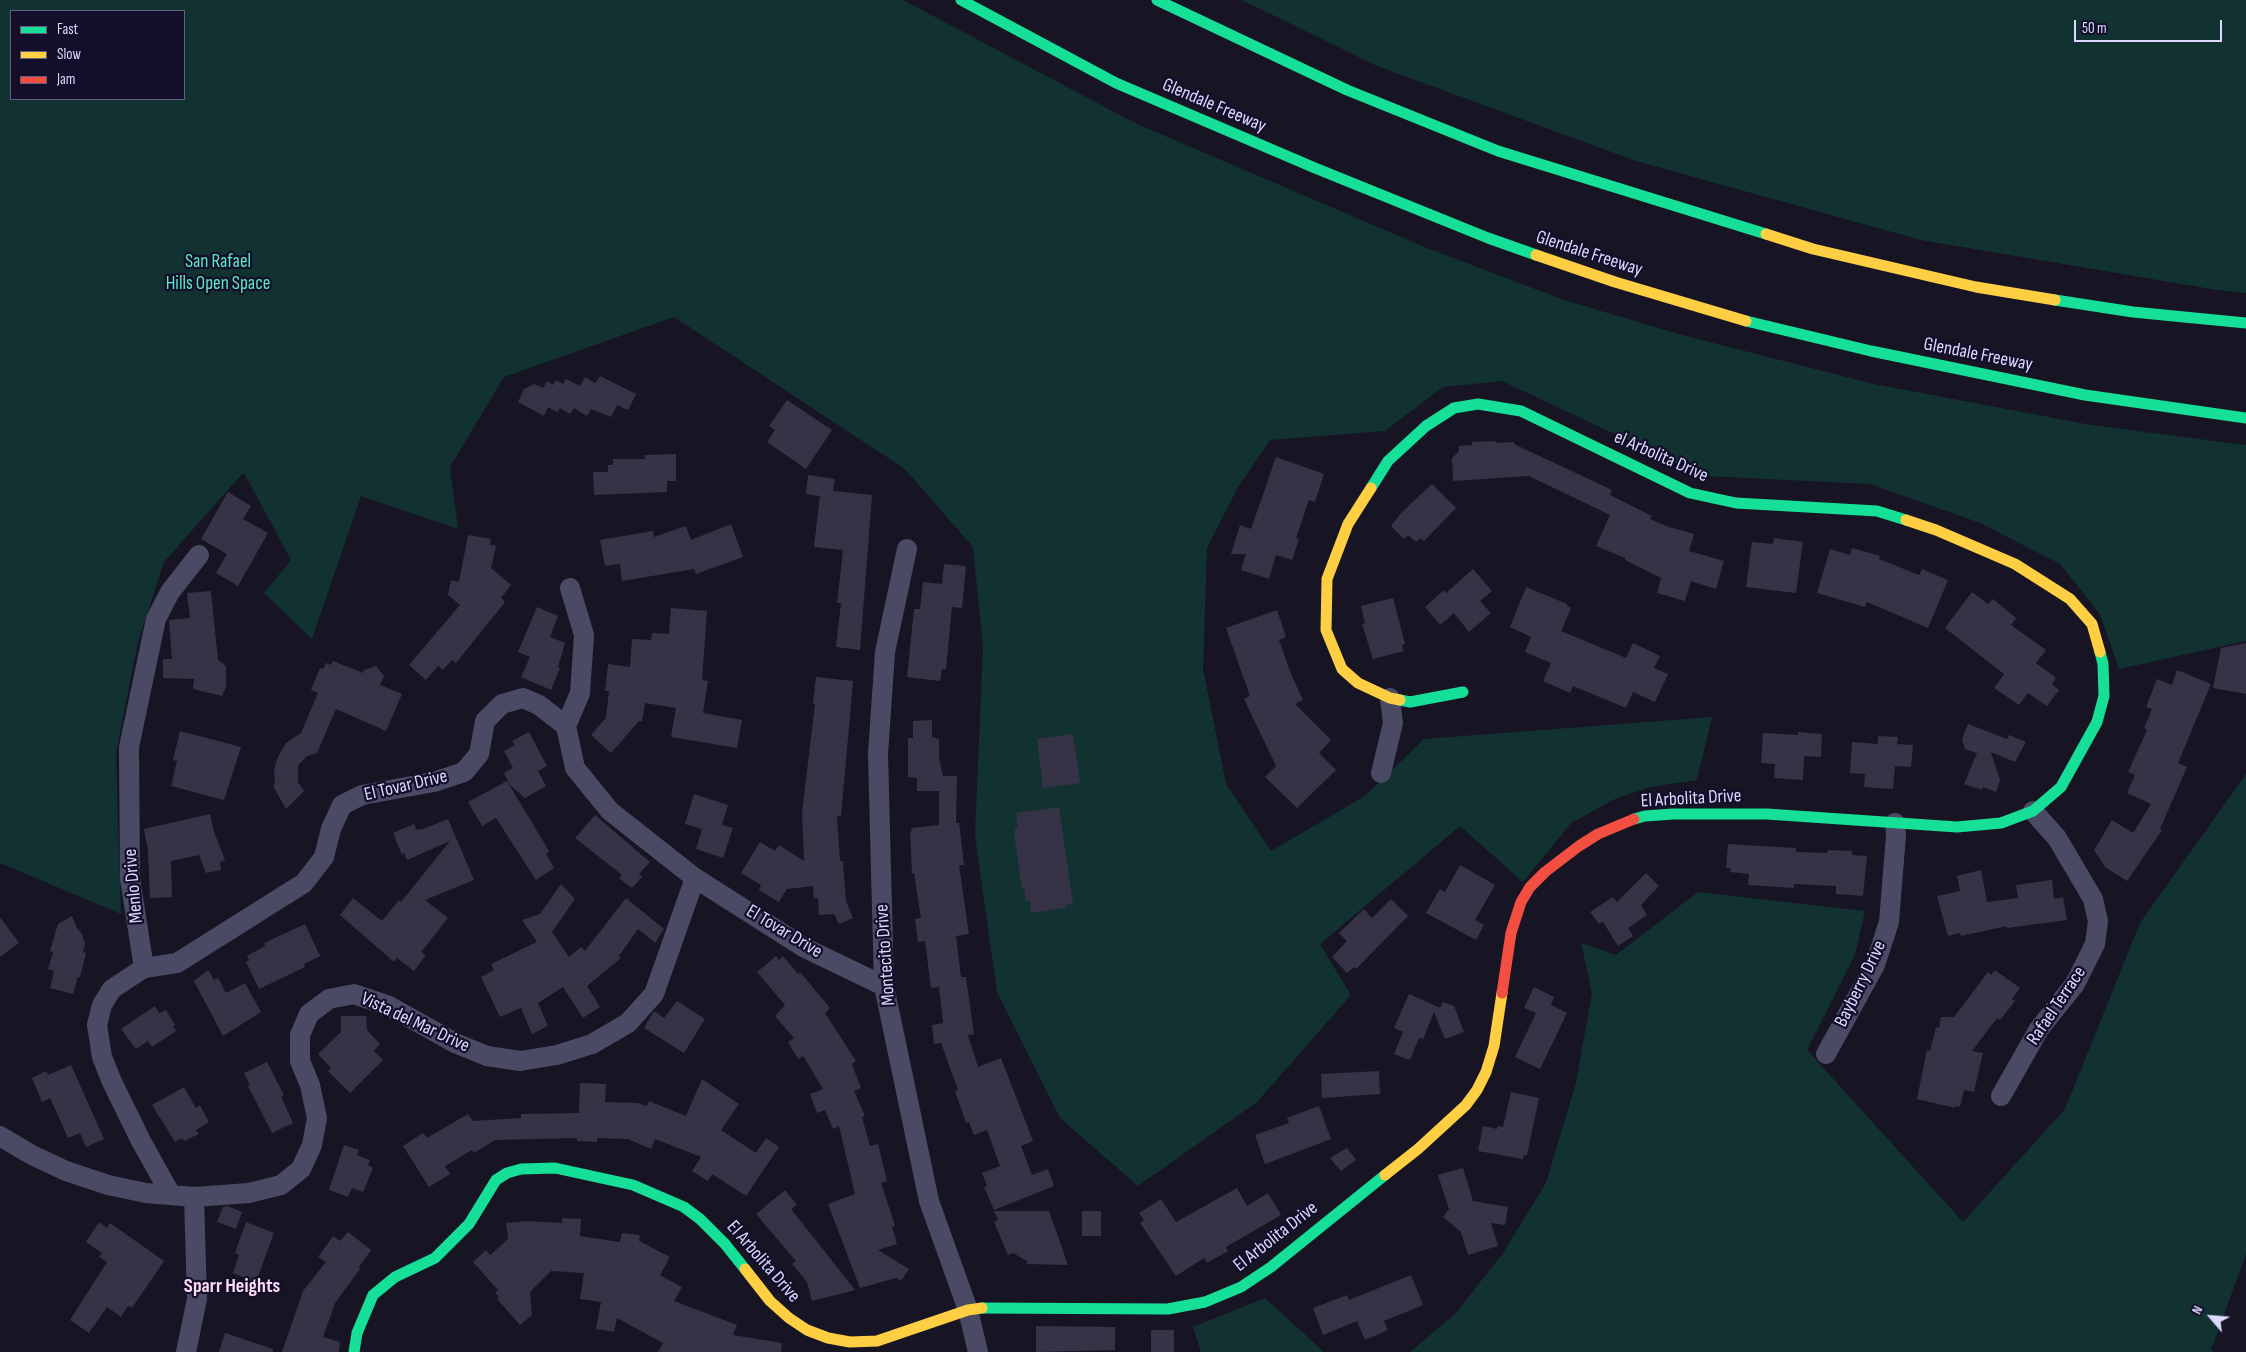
<!DOCTYPE html>
<html>
<head>
<meta charset="utf-8">
<style>
  body { margin:0 }
  #map { position:relative; width:2246px; height:1352px; overflow:hidden; background:#171524; font-family:"Sofia Sans Condensed",sans-serif }
  canvas { display:block }
  .legend { position:absolute; left:10px; top:10px; width:175px; height:90px; box-sizing:border-box; background:#130f2a; border:1px solid #635f7f; margin:0; padding:6px 9px; list-style:none; font-size:15px; color:#dcd8ff }
  .legend li { display:flex; align-items:center; gap:10px; height:25px }
  .legend b { width:25px; border:1px solid #635f7f }
  .north { position:absolute; left:2186px; top:1292px; width:50px; height:50px; -webkit-text-stroke:4px #130f2a; paint-order:stroke; rotate:297deg; font-size:14px; font-weight:700; line-height:20px; text-align:center; color:#dcd8ff }
  .north::after { content:''; display:block; margin:auto; width:18px; height:22px; background:#dcd8ff; clip-path:polygon(50% 0,100% 100%,50% 72%,0 100%) }
  .scale { position:absolute; left:2074px; top:20px; width:148px; height:22px; box-sizing:border-box; border:2px solid #dcd8ff; border-top:0; padding-left:6px; font-size:15px; line-height:18px; white-space:nowrap; color:#dcd8ff; -webkit-text-stroke:4px #130f2a; paint-order:stroke }
</style>
</head>
<body>
<div id="map">
<canvas width="2246" height="1352"></canvas>
<ul class="legend">
<li><b style="height:6px;background:#16e098"></b>Fast</li>
<li><b style="height:6px;background:#ffcf43"></b>Slow</li>
<li><b style="height:6px;background:#f24e42"></b>Jam</li>
</ul>
<div class="north">N</div>
<div class="scale">50 m</div>
</div>
<script>
const c = document.querySelector('canvas').getContext('2d');
c.lineJoin = 'round';
function paint(path, color) { c.fillStyle = color; c.fill(path, 'evenodd'); }
const poly = rows => new Path2D(rows.map(r => 'M' + r).join(''));
function trace(path, color, width, dash) { c.strokeStyle = color; c.lineWidth = width; c.lineCap = dash ? 'butt' : 'round'; c.setLineDash(dash || []); c.stroke(path); }
function write(font, color, halo, rows, align = 'center') {
  c.font = font + ' "Sofia Sans Condensed",sans-serif'; c.lineWidth = 4.5; c.setLineDash([]); c.textBaseline = 'middle'; c.strokeStyle = halo; c.fillStyle = color; for (const [text, x, y, turn = 0] of rows) {
    c.save(); c.translate(x, y); c.rotate((+turn || 0) * Math.PI / 180); c.textAlign = isNaN(turn) ? turn : align; if (halo) c.strokeText(text, 0, 0); c.fillText(text, 0, 0); c.restore();
  }
}
const green = poly([
  [0,0,903,0,1137,124,1427,248,1564,300,1682,335,1874,384,2091,425,2246,445,2246,641,2119,669,2100,614,2060,564,1980,523,1870,484,1704,476,1502,381,1443,387,1385,431,1270,440,1237,489,1207,548,1203,669,1226,784,1271,851,1365,796,1424,739,1712,717,1697,780,1650,787,1615,799,1571,823,1523,882,1460,826,1320,944,1351,995,1257,1102,1138,1186,1060,1118,997,992,975,835,983,648,973,547,905,469,674,317,504,377,450,467,458,529,361,496,312,639,264,593,291,560,245,475,242,474,164,562,138,642,116,753,121,914,0,863],
  [11,11,184,11,184,99,11,99],
  [1242,0,2246,0,2246,293,2217,290,1921,240,1636,161,1377,66],
  [2246,774,2246,1254,2211,1350,2214,1352,1410,1352,1455,1314,1503,1253,1546,1183,1576,1083,1592,993,1581,943,1616,955,1698,892,1865,911,1855,955,1807,1050,1963,1222,2065,1109,2140,923],
  [1265,1298,1324,1352,1201,1352,1193,1327]
]);
const building = poly([
  [600,376,636,394,628,410,617,405,611,417,591,409,587,416,574,408,570,414,560,408,557,412,548,407,544,416,518,402,524,389,534,384,543,388,547,381,553,385,556,380,563,384,566,379,580,386,585,377,595,383],
  [787,400,832,430,806,469,767,442,775,430,769,426],
  [1495,441,1496,443,1514,442,1514,444,1612,490,1610,495,1652,516,1650,519,1666,526,1694,534,1689,551,1724,561,1716,589,1691,581,1685,601,1657,593,1661,578,1625,560,1625,558,1596,546,1610,515,1529,476,1453,481,1452,458,1459,451,1459,446,1472,445,1472,442],
  [676,454,676,481,667,481,667,492,594,495,593,472,608,472,608,465,613,465,613,459,645,459,645,455],
  [1276,457,1324,474,1315,502,1309,500,1296,538,1299,539,1292,560,1276,555,1269,579,1241,570,1246,554,1231,554,1240,525,1251,529],
  [808,475,835,479,833,491,872,495,860,650,836,647,841,603,837,603,843,550,814,547,820,496,806,494],
  [1432,484,1456,508,1424,541,1421,538,1416,542,1408,535,1404,539,1391,526,1403,511],
  [228,492,251,506,243,519,268,533,238,586,216,573,227,554,201,539],
  [731,524,743,557,696,574,694,569,622,581,620,564,605,566,600,540,653,531,654,537,686,526,691,540],
  [468,535,491,539,490,545,496,546,491,568,511,585,501,598,505,602,456,663,452,660,443,670,438,666,426,680,409,665,460,605,448,595,451,580,459,582],
  [1774,538,1803,542,1796,593,1746,587,1752,542,1773,544],
  [1852,548,1880,556,1879,559,1919,575,1922,569,1948,580,1928,628,1867,602,1865,607,1817,593,1830,549,1850,555],
  [944,564,966,566,962,608,952,607,946,669,942,669,940,681,907,677,914,609,920,609,923,582,942,584],
  [1473,569,1492,591,1480,601,1491,613,1469,632,1454,613,1440,625,1425,607,1444,590,1446,593],
  [1526,587,1567,604,1567,606,1571,608,1561,631,1626,658,1633,643,1660,656,1654,668,1668,674,1655,702,1633,692,1626,708,1573,686,1570,693,1543,681,1551,663,1525,652,1531,637,1510,627],
  [211,591,218,660,226,666,226,687,222,696,193,689,194,679,163,678,163,659,172,659,169,620,190,618,187,593],
  [1972,592,1988,604,1993,599,2016,618,2011,625,2046,650,2036,663,2056,678,2052,684,2059,690,2047,706,2028,693,2019,705,1994,688,2004,674,1945,628],
  [1393,598,1405,644,1402,645,1404,651,1373,659,1362,624,1365,623,1361,606],
  [537,607,558,616,550,637,565,643,558,667,560,668,551,690,521,677,530,657,518,652],
  [671,608,707,611,702,680,708,681,703,713,742,720,737,748,671,737,676,708,645,703,642,721,639,721,611,753,591,735,606,718,609,691,605,691,608,664,630,667,632,639,651,640,652,633,669,634],
  [1277,610,1286,637,1279,640,1291,674,1303,700,1295,704,1331,740,1319,753,1336,770,1297,808,1265,777,1276,766,1244,699,1250,696,1226,628],
  [2246,643,2246,694,2213,688,2221,648],
  [333,661,363,673,364,670,376,666,384,676,380,685,402,694,386,731,336,709,317,753,307,756,298,765,298,782,304,791,286,809,273,786,275,784,274,771,277,759,286,743,301,733,318,693,311,690,320,668,323,669,326,663,331,665],
  [2177,670,2211,684,2178,763,2187,767,2160,829,2162,830,2127,881,2105,867,2094,850,2112,820,2133,833,2151,804,2127,793,2135,775,2128,772,2147,730,2144,728,2152,709,2146,707,2157,679,2172,685],
  [816,677,853,681,841,817,837,816,840,861,843,861,846,901,853,918,839,924,834,914,819,915,818,898,814,898,813,886,787,889,779,902,759,890,761,885,741,873,760,842,775,851,779,845,804,861,802,813,815,704,813,704],
  [932,720,932,737,939,739,939,758,943,776,957,776,956,823,959,823,964,865,959,865,969,934,956,936,961,977,966,977,974,1034,968,1035,978,1067,1001,1058,1033,1141,1021,1146,1032,1175,1048,1169,1054,1186,994,1210,984,1187,987,1186,982,1173,1000,1166,987,1130,974,1135,969,1122,966,1123,955,1091,958,1090,941,1043,934,1044,932,1025,943,1023,939,987,931,988,925,941,918,942,915,919,921,918,914,873,912,873,910,831,912,831,911,828,939,825,939,791,917,791,917,778,908,777,908,738,913,738,913,721],
  [1968,724,2007,739,2009,735,2026,742,2015,762,1991,752,2000,780,1996,792,1983,787,1982,790,1964,784,1977,753,1965,749,1962,739],
  [180,731,241,747,224,800,171,786,177,761,173,760],
  [529,732,547,766,538,771,546,786,525,798,510,785,504,773,513,768,504,751,515,745,512,741],
  [1798,732,1822,734,1821,757,1804,756,1803,780,1774,778,1775,764,1761,763,1763,733,1798,735],
  [1073,734,1080,783,1043,788,1037,739],
  [1878,736,1898,737,1897,744,1913,745,1911,767,1895,766,1893,789,1864,787,1865,774,1850,773,1852,742,1878,744],
  [507,781,549,851,546,854,554,868,536,880,496,818,482,826,468,802],
  [694,794,728,805,722,825,733,828,723,858,696,849,702,829,685,824],
  [1059,807,1073,904,1065,905,1065,908,1031,913,1030,901,1026,901,1024,888,1022,888,1015,840,1015,828,1018,828,1016,813],
  [210,814,214,832,225,860,220,862,221,870,206,873,199,855,171,861,172,897,150,898,148,850,144,829],
  [595,815,650,862,639,874,642,877,632,888,619,878,622,875,575,838],
  [448,819,474,880,425,900,448,918,421,952,426,955,414,971,397,958,394,962,340,915,353,898,382,921,399,900,401,902,450,841,407,860,404,853,402,855,393,833,414,824,417,830,423,829],
  [1728,844,1796,848,1796,852,1827,853,1828,850,1852,851,1852,855,1867,856,1863,896,1836,894,1836,886,1794,884,1794,888,1748,885,1749,874,1730,872,1731,868,1726,868],
  [1460,865,1495,885,1475,920,1484,925,1476,940,1426,913,1440,889,1445,892],
  [1981,870,1987,902,2018,898,2016,885,2052,880,2054,899,2063,897,2067,920,2007,928,2007,926,1961,936,1960,933,1948,936,1937,896,1960,891,1957,876],
  [1646,873,1659,886,1641,905,1647,915,1628,928,1633,936,1618,946,1603,922,1599,924,1590,912,1613,897,1617,902],
  [561,884,575,899,552,932,569,957,581,947,585,951,626,898,664,929,655,943,638,929,619,956,621,958,587,986,600,1007,583,1018,563,987,538,1003,548,1026,532,1034,521,1008,500,1017,481,977,494,970,491,964,537,942,522,920,540,914],
  [1391,899,1408,916,1356,969,1354,967,1347,973,1332,957,1347,941,1339,933,1364,909,1372,918],
  [72,916,77,928,82,934,85,944,83,952,86,953,80,977,78,977,73,994,50,988,54,971,48,969,53,952,50,951,58,924],
  [0,917,19,943,0,957],
  [305,924,320,956,304,964,305,967,259,989,246,962,249,960,247,956,265,946,264,943],
  [776,956,779,960,783,956,798,974,800,972,830,1008,825,1013,856,1061,852,1064,861,1088,854,1091,865,1116,862,1117,870,1146,878,1144,887,1181,881,1183,895,1226,892,1227,897,1244,878,1250,909,1269,901,1281,896,1278,860,1288,828,1204,855,1194,839,1126,833,1129,825,1110,817,1113,810,1094,823,1089,803,1056,798,1059,788,1042,794,1038,775,1016,785,1005,757,972],
  [208,970,214,980,218,978,226,993,245,983,261,1012,223,1036,194,981],
  [1995,970,2020,988,2012,999,2015,1001,2000,1020,1997,1018,1972,1051,1983,1053,1974,1092,1964,1090,1960,1107,1955,1106,1955,1108,1917,1099,1927,1050,1930,1051,1936,1027,1939,1028,1941,1017,1954,1017,1988,972,1991,975],
  [1534,987,1554,997,1551,1005,1567,1013,1540,1069,1515,1057,1536,1013,1524,1008],
  [1409,994,1440,1008,1443,1002,1454,1006,1464,1032,1445,1039,1434,1012,1423,1039,1419,1038,1410,1060,1394,1054,1403,1032,1394,1028],
  [677,1001,705,1019,684,1053,644,1028,654,1011,664,1018],
  [155,1006,159,1013,166,1010,175,1025,173,1026,176,1031,152,1047,148,1041,136,1049,121,1029],
  [341,1016,366,1016,367,1030,380,1044,374,1051,383,1060,350,1093,328,1071,331,1068,318,1054,341,1032],
  [267,1062,284,1095,281,1097,293,1123,272,1133,248,1086,250,1085,244,1073],
  [71,1065,104,1139,86,1147,80,1133,68,1138,50,1098,42,1102,32,1078,46,1071,48,1075],
  [1379,1071,1380,1094,1322,1098,1321,1074],
  [702,1079,739,1104,721,1130,756,1153,766,1138,779,1147,746,1196,712,1174,708,1181,692,1171,701,1157,655,1139,651,1149,628,1139,597,1138,597,1142,577,1141,577,1138,495,1140,474,1153,472,1150,445,1166,450,1174,429,1187,403,1146,423,1133,427,1138,468,1114,473,1121,521,1118,521,1114,579,1113,580,1083,606,1084,605,1102,638,1103,647,1106,649,1101,686,1116],
  [184,1087,196,1108,200,1105,209,1122,196,1130,199,1134,184,1141,182,1138,175,1142,152,1105],
  [1511,1092,1539,1098,1527,1155,1524,1155,1523,1159,1478,1151,1483,1126,1497,1129,1498,1126,1503,1127],
  [1319,1106,1331,1139,1265,1164,1255,1135,1289,1123,1287,1118],
  [344,1145,359,1150,357,1155,370,1160,368,1165,373,1168,363,1192,352,1188,348,1197,329,1190],
  [1347,1148,1356,1160,1341,1171,1330,1158],
  [1463,1168,1473,1201,1508,1207,1505,1225,1491,1223,1498,1246,1468,1255,1461,1232,1443,1217,1449,1209,1438,1175],
  [1237,1188,1247,1206,1268,1193,1281,1215,1226,1247,1228,1251,1207,1263,1204,1258,1176,1276,1140,1223,1144,1220,1139,1213,1161,1199,1176,1222],
  [785,1190,797,1205,791,1209,855,1290,812,1301,807,1282,792,1264,796,1261,756,1214],
  [227,1206,242,1212,236,1229,217,1222,223,1207],
  [994,1211,1049,1211,1068,1265,1027,1264,1027,1261,1013,1253,1008,1255,994,1222,998,1220],
  [1082,1211,1101,1211,1101,1236,1082,1236],
  [562,1218,581,1219,580,1236,620,1242,622,1233,640,1235,639,1241,670,1257,660,1275,682,1287,674,1301,737,1325,733,1335,782,1343,781,1352,658,1352,663,1343,617,1318,614,1332,596,1329,601,1302,580,1299,584,1273,551,1271,530,1292,532,1315,520,1325,497,1299,499,1297,495,1293,498,1290,473,1262,486,1250,490,1255,508,1239,506,1223,527,1221,562,1223],
  [99,1222,107,1228,110,1223,164,1261,132,1308,128,1306,121,1317,107,1307,89,1333,70,1320,107,1262,99,1257,102,1253,86,1242],
  [246,1222,274,1233,256,1282,233,1273,239,1255,235,1253],
  [348,1232,371,1250,359,1267,360,1269,335,1303,323,1337,340,1342,339,1352,282,1352,303,1291,326,1262,318,1257,333,1236,340,1241],
  [1411,1275,1423,1305,1384,1321,1388,1330,1365,1340,1357,1321,1323,1335,1313,1308,1347,1295,1349,1300],
  [1036,1326,1115,1327,1115,1350,1036,1352],
  [1151,1330,1174,1330,1174,1352,1151,1352],
  [225,1333,273,1349,273,1352,219,1352]
]);
const street = poly([
  [907,549,885,652,878,754,884,986,929,1201,968,1310,978,1352],
  [566,726,580,693,584,635,570,588],
  [1381,773,1393,723,1390,698],
  [144,968,177,963,304,883,324,857,331,829,342,805,362,795,434,782,464,772,479,754,485,721,502,704,523,698,539,705,566,726,575,768,610,811,695,878,805,948,884,986],
  [1826,1054,1875,965,1889,922,1896,835,1895,823],
  [2001,1096,2039,1029,2075,984,2095,944,2098,921,2093,899,2057,838,2033,811],
  [0,1136,32,1155,66,1171,108,1185,146,1193,194,1197,249,1193,281,1185,301,1169,312,1145,317,1118,310,1085,300,1061,300,1035,309,1014,329,999,354,994,389,1006,455,1043,487,1056,520,1061,557,1055,592,1044,628,1023,654,994,695,878],
  [171,1195,141,1141,112,1082,102,1057,97,1025,102,1005,112,989,144,968,130,879,129,747,156,619,170,592,199,555],
  [186,1352,197,1299,194,1197]
]);
const fast = poly([
  [961,0,1116,83,1315,168,1488,238,1536,255],
  [1157,0,1347,90,1498,151,1766,234],
  [2055,300,2133,312,2246,323],
  [1746,321,1871,351,2085,395,2246,418],
  [1371,488,1388,461,1426,426,1454,408,1478,404,1521,411,1690,493,1736,503,1877,511,1906,520],
  [1400,700,1410,702,1463,692],
  [1634,819,1645,816,1673,814,1767,814,1957,827,2001,823,2033,811,2061,787,2097,722,2104,696,2103,664,2100,652],
  [982,1308,1168,1309,1205,1302,1241,1287,1271,1267,1385,1175],
  [354,1352,357,1333,373,1295,395,1277,435,1258,469,1224,496,1180,507,1173,521,1169,555,1168,633,1185,684,1207,700,1219,725,1244,745,1269]
]);
const slow = poly([
  [1766,234,1813,249,1976,287,2055,300],
  [1536,255,1615,282,1746,321],
  [1371,488,1348,524,1327,579,1326,630,1342,669,1358,683,1390,698,1400,700],
  [1906,520,1936,530,2015,564,2070,599,2092,624,2100,652],
  [1385,1175,1418,1149,1466,1105,1477,1090,1486,1072,1494,1046,1502,993],
  [745,1269,770,1301,789,1318,807,1330,828,1338,850,1342,877,1341,968,1310,982,1308]
]);
const jam = poly([
  [1502,993,1511,933,1521,902,1530,887,1545,872,1579,846,1598,834,1634,819]
]);
const streetNames = [
  ["Glendale Freeway",1214,106,23],
  ["Glendale Freeway",1589,254,18],
  ["Glendale Freeway",1978,355,11],
  ["el Arbolita Drive",1661,457,24],
  ["El Tovar Drive",406,786,-13],
  ["El Arbolita Drive",1691,799,-3],
  ["Menlo Drive",134,886,-95],
  ["El Tovar Drive",784,932,31],
  ["Montecito Drive",886,955,-94],
  ["Bayberry Drive",1861,984,-64],
  ["Rafael Terrace",2057,1006,-56],
  ["Vista del Mar Drive",415,1023,25],
  ["El Arbolita Drive",1276,1237,-38],
  ["El Arbolita Drive",763,1262,49]
];
const parkNames = [
  ["San Rafael",218,262],
  ["Hills Open Space",218,284]
];
const neighbourhoodNames = [
  ["Sparr Heights",232,1287]
];
paint(green, '#123131');
paint(building, '#363346');
trace(street, '#4a4a65', 20);
trace(fast, '#16e098', 11);
trace(slow, '#ffcf43', 11);
trace(jam, '#f24e42', 11);
write('19px', '#dcd8ff', '#130f2a', streetNames);
write('19px', '#5be8c3', '#130f2a', parkNames);
write('bold 20px', '#ffdaf2', '#130f2a', neighbourhoodNames);
</script>
</body>
</html>
